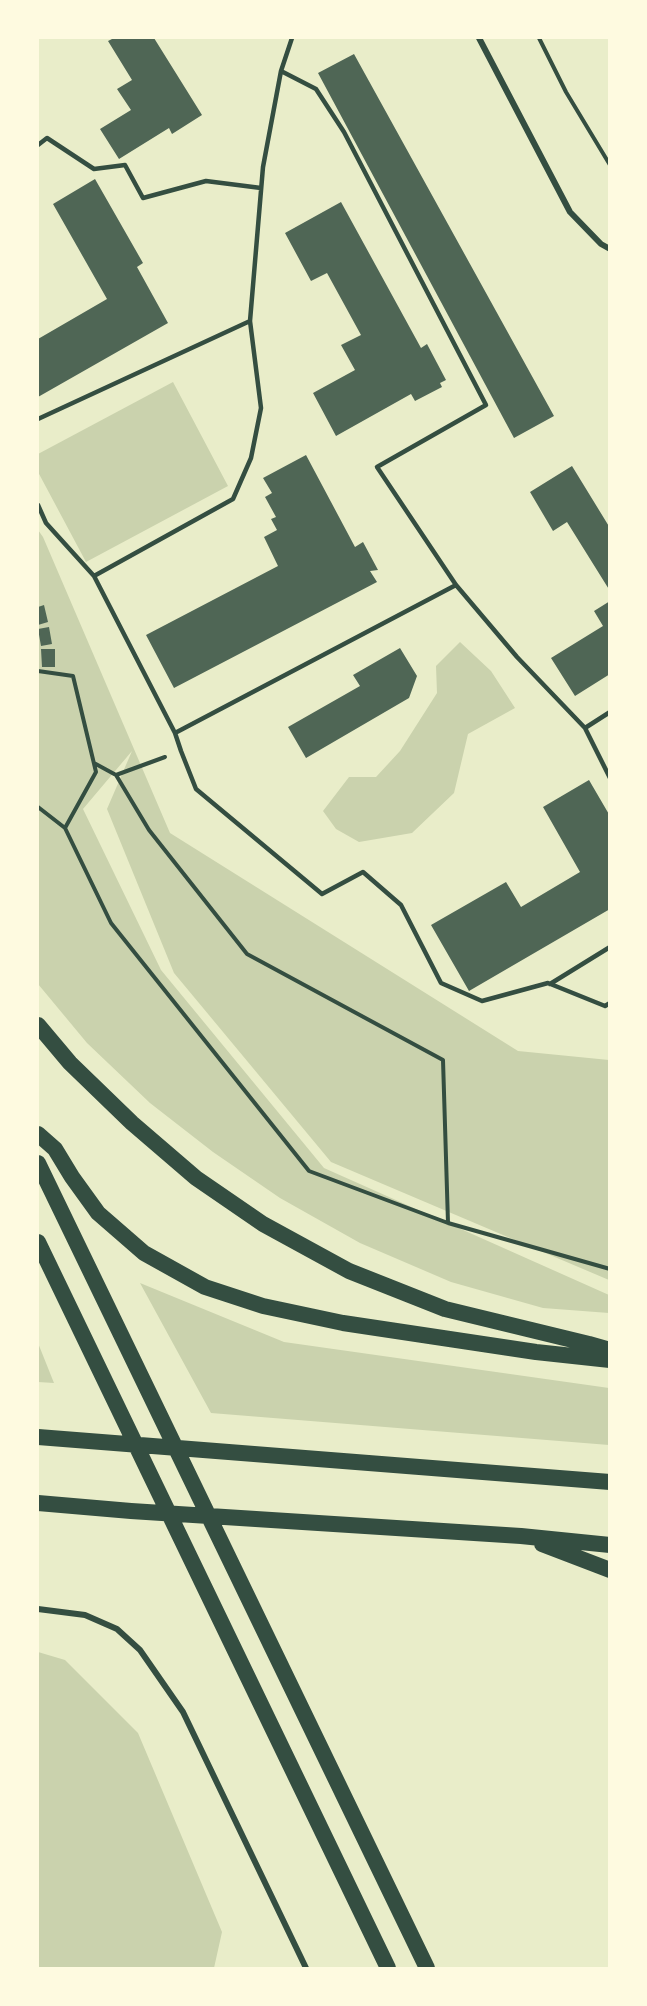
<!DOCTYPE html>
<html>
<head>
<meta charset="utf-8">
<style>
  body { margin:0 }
  #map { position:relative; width:647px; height:2006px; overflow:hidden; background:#e9edc9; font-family:Barlow,sans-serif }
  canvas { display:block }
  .frame { position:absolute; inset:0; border:39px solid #fefae0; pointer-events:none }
</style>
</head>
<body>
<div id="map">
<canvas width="647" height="2006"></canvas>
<div class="frame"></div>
</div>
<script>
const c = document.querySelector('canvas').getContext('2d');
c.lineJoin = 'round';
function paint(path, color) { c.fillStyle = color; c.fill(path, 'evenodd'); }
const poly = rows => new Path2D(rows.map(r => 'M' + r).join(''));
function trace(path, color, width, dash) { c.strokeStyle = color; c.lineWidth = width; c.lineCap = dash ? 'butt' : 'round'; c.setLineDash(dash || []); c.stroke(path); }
const green = poly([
  [173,382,228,486,86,562,38,472,38,454],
  [38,530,43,537,170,833,518,1051,609,1060,609,1280,331,1162,174,973,107,809,132,751,83,809,161,970,324,1168,609,1295,609,1313,543,1308,451,1282,360,1243,280,1198,213,1152,150,1103,87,1043,38,984],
  [460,642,491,671,515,708,468,734,454,793,412,833,359,842,336,829,323,811,349,777,376,777,400,751,437,693,436,666],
  [140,1283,284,1342,609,1388,609,1445,211,1413],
  [38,1343,54,1383,38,1382],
  [38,1652,65,1660,138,1733,222,1932,214,1968,38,1968]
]);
const building = poly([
  [114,38,154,38,202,115,172,134,169,128,119,159,100,129,131,110,117,89,132,80,108,41],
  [354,54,554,416,514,438,318,73],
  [95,179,143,263,137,267,168,323,38,397,38,339,107,299,53,204],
  [341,202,421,348,427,344,446,380,440,383,442,387,415,401,411,394,336,436,313,393,355,370,341,345,361,335,327,273,311,281,285,233],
  [306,455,355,547,363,542,378,570,370,571,377,582,174,688,146,635,278,566,264,537,277,530,271,519,276,517,265,497,272,493,263,478],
  [572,466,610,528,610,591,567,522,553,531,530,492],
  [610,601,610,674,575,696,551,658,603,626,594,611],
  [44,605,48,622,38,625,38,607],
  [49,627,52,644,41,646,38,629],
  [400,648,417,676,409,698,306,758,288,727,360,686,353,675],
  [41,649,55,649,55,667,42,667],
  [589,780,610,816,610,909,469,991,431,925,506,882,521,907,580,872,543,807]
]);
const path = poly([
  [539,38,566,92,610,165],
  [38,671,73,676,96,772,65,828,111,923,309,1171,448,1223,610,1269],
  [94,763,116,775,165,757],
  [116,775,149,830,247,954,443,1060,448,1223],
  [38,807,65,828]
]);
const service = poly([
  [292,38,281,71,316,89,344,132,486,405,377,467,456,585,517,657,585,728,610,778],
  [38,145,47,138,94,169,125,165,143,198,206,181,261,188],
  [38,419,250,321,263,167,281,71],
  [38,505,46,523,94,576,175,733],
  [94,576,233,499,251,458,261,408,250,321],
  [456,585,175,733,181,751,196,789,322,894,363,872,401,905,441,983,482,1001,548,983,605,1006,610,1003],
  [585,728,610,712],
  [550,984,610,947]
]);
const minor = poly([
  [479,38,570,212,601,244,610,249],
  [38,1609,85,1615,117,1629,140,1650,183,1712,306,1968]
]);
const trunk = poly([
  [38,1025,70,1063,132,1123,196,1178,263,1224,349,1271,445,1309,589,1344,610,1350],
  [38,1134,55,1149,72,1177,98,1213,144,1253,205,1287,263,1306,343,1323,536,1352,610,1360],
  [38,1163,427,1968],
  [38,1242,388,1968],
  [38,1437,610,1482],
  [38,1503,131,1511,521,1536,610,1545],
  [542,1544,610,1570]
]);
paint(green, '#cad2ad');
paint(building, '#4f6655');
trace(path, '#344e41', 4);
trace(service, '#344e41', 4.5);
trace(minor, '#344e41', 6);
trace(trunk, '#344e41', 16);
</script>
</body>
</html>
